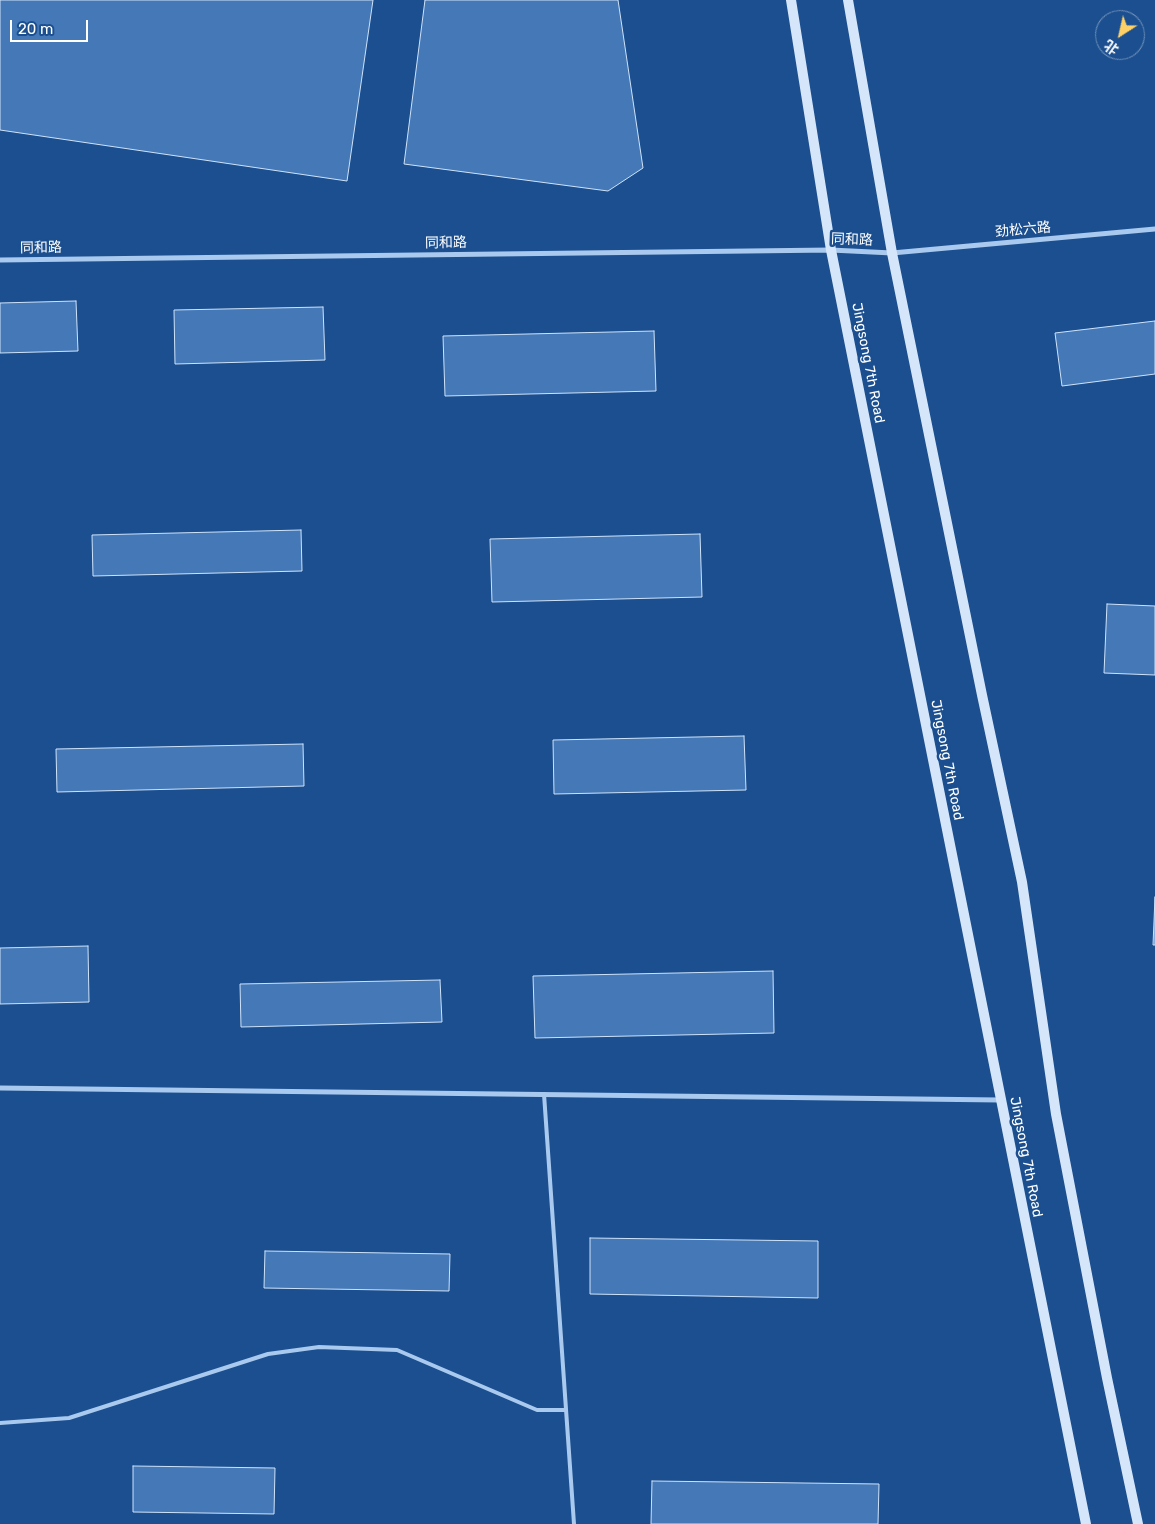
<!DOCTYPE html>
<html>
<head>
<meta charset="utf-8">
<style>
  body { margin:0 }
  #map { position:relative; width:1155px; height:1524px; overflow:hidden; background:#1b4f8f; font-family:Rubik,"Noto Sans SC",sans-serif }
  canvas { display:block }
  .north { position:absolute; left:1095px; top:10px; width:50px; height:50px; box-sizing:border-box; background:#1b4f8f; border:1px solid #7695bc; border-radius:50%; rotate:215deg; font-size:14px; font-weight:700; line-height:20px; text-align:center; color:#fff }
  .north::after { content:''; display:block; margin:auto; width:18px; height:22px; background:#ffd166; clip-path:polygon(50% 0,100% 100%,50% 72%,0 100%) }
  .scale { position:absolute; left:10px; top:20px; width:78px; height:22px; box-sizing:border-box; border:2px solid #fff; border-top:0; padding-left:6px; font-size:15px; line-height:18px; white-space:nowrap; color:#fff; -webkit-text-stroke:4px #1b4f8f; paint-order:stroke }
</style>
</head>
<body>
<div id="map">
<canvas width="1155" height="1524"></canvas>
<div class="north">北</div>
<div class="scale">20 m</div>
</div>
<script>
const c = document.querySelector('canvas').getContext('2d');
c.lineJoin = 'round';
function paint(path, color) { c.fillStyle = color; c.fill(path, 'evenodd'); }
const poly = rows => new Path2D(rows.map(r => 'M' + r).join(''));
function trace(path, color, width, dash) { c.strokeStyle = color; c.lineWidth = width; c.lineCap = dash ? 'butt' : 'round'; c.setLineDash(dash || []); c.stroke(path); }
function write(font, color, halo, rows, align = 'center') {
  c.font = font + ' Rubik,"Noto Sans SC",sans-serif'; c.lineWidth = 5; c.setLineDash([]); c.textBaseline = 'middle'; c.strokeStyle = halo; c.fillStyle = color; for (const [text, x, y, turn = 0] of rows) {
    c.save(); c.translate(x, y); c.rotate((+turn || 0) * Math.PI / 180); c.textAlign = isNaN(turn) ? turn : align; if (halo) c.strokeText(text, 0, 0); c.fillText(text, 0, 0); c.restore();
  }
}
const building = poly([
  [0,0,373,0,347,181,0,130,0,0],
  [425,0,618,0,643,168,608,191,404,164,425,0],
  [76,301,78,351,0,353,0,303,76,301],
  [323,307,325,360,175,364,174,310,323,307],
  [1155,321,1155,374,1062,386,1055,333,1155,321],
  [654,331,656,391,445,396,443,336,654,331],
  [301,530,302,571,93,576,92,535,301,530],
  [700,534,702,597,492,602,490,539,700,534],
  [1107,604,1155,606,1155,675,1104,673,1107,604],
  [744,736,746,790,554,794,553,740,744,736],
  [303,744,304,786,57,792,56,749,303,744],
  [1155,897,1155,945,1153,945,1155,897],
  [88,946,89,1002,0,1004,0,948,88,946],
  [773,971,774,1033,535,1038,533,976,773,971],
  [440,980,442,1022,241,1027,240,984,440,980],
  [590,1238,818,1241,818,1298,590,1294,590,1238],
  [265,1251,450,1254,449,1291,264,1288,265,1251],
  [133,1466,275,1468,274,1514,133,1512,133,1466],
  [652,1481,879,1484,878,1524,651,1524,652,1481]
]);
const service = poly([
  [544,1094,574,1524],
  [0,1423,69,1418,268,1354,319,1347,397,1350,537,1410,566,1410]
]);
const minor = poly([
  [0,260,831,250,892,253,1155,229],
  [0,1088,1000,1100]
]);
const secondary = poly([
  [791,0,831,250,1086,1524],
  [848,0,892,253,982,695,1022,882,1056,1114,1107,1378,1138,1524]
]);
const streetNames = [
  ["劲松六路",1023,230,-5],
  ["同和路",852,240,2],
  ["同和路",446,243,-1],
  ["同和路",41,248,-1],
  ["Jingsong 7th Road",868,363,79],
  ["Jingsong 7th Road",947,760,79],
  ["Jingsong 7th Road",1026,1157,79]
];
paint(building, '#4478b7');
trace(building, '#cfe3fa', 1);
trace(service, '#a9c9ee', 4);
trace(minor, '#a9c9ee', 5);
trace(secondary, '#d6e6fa', 10);
write('14px', '#fff', '#1b4f8f', streetNames);
</script>
</body>
</html>
